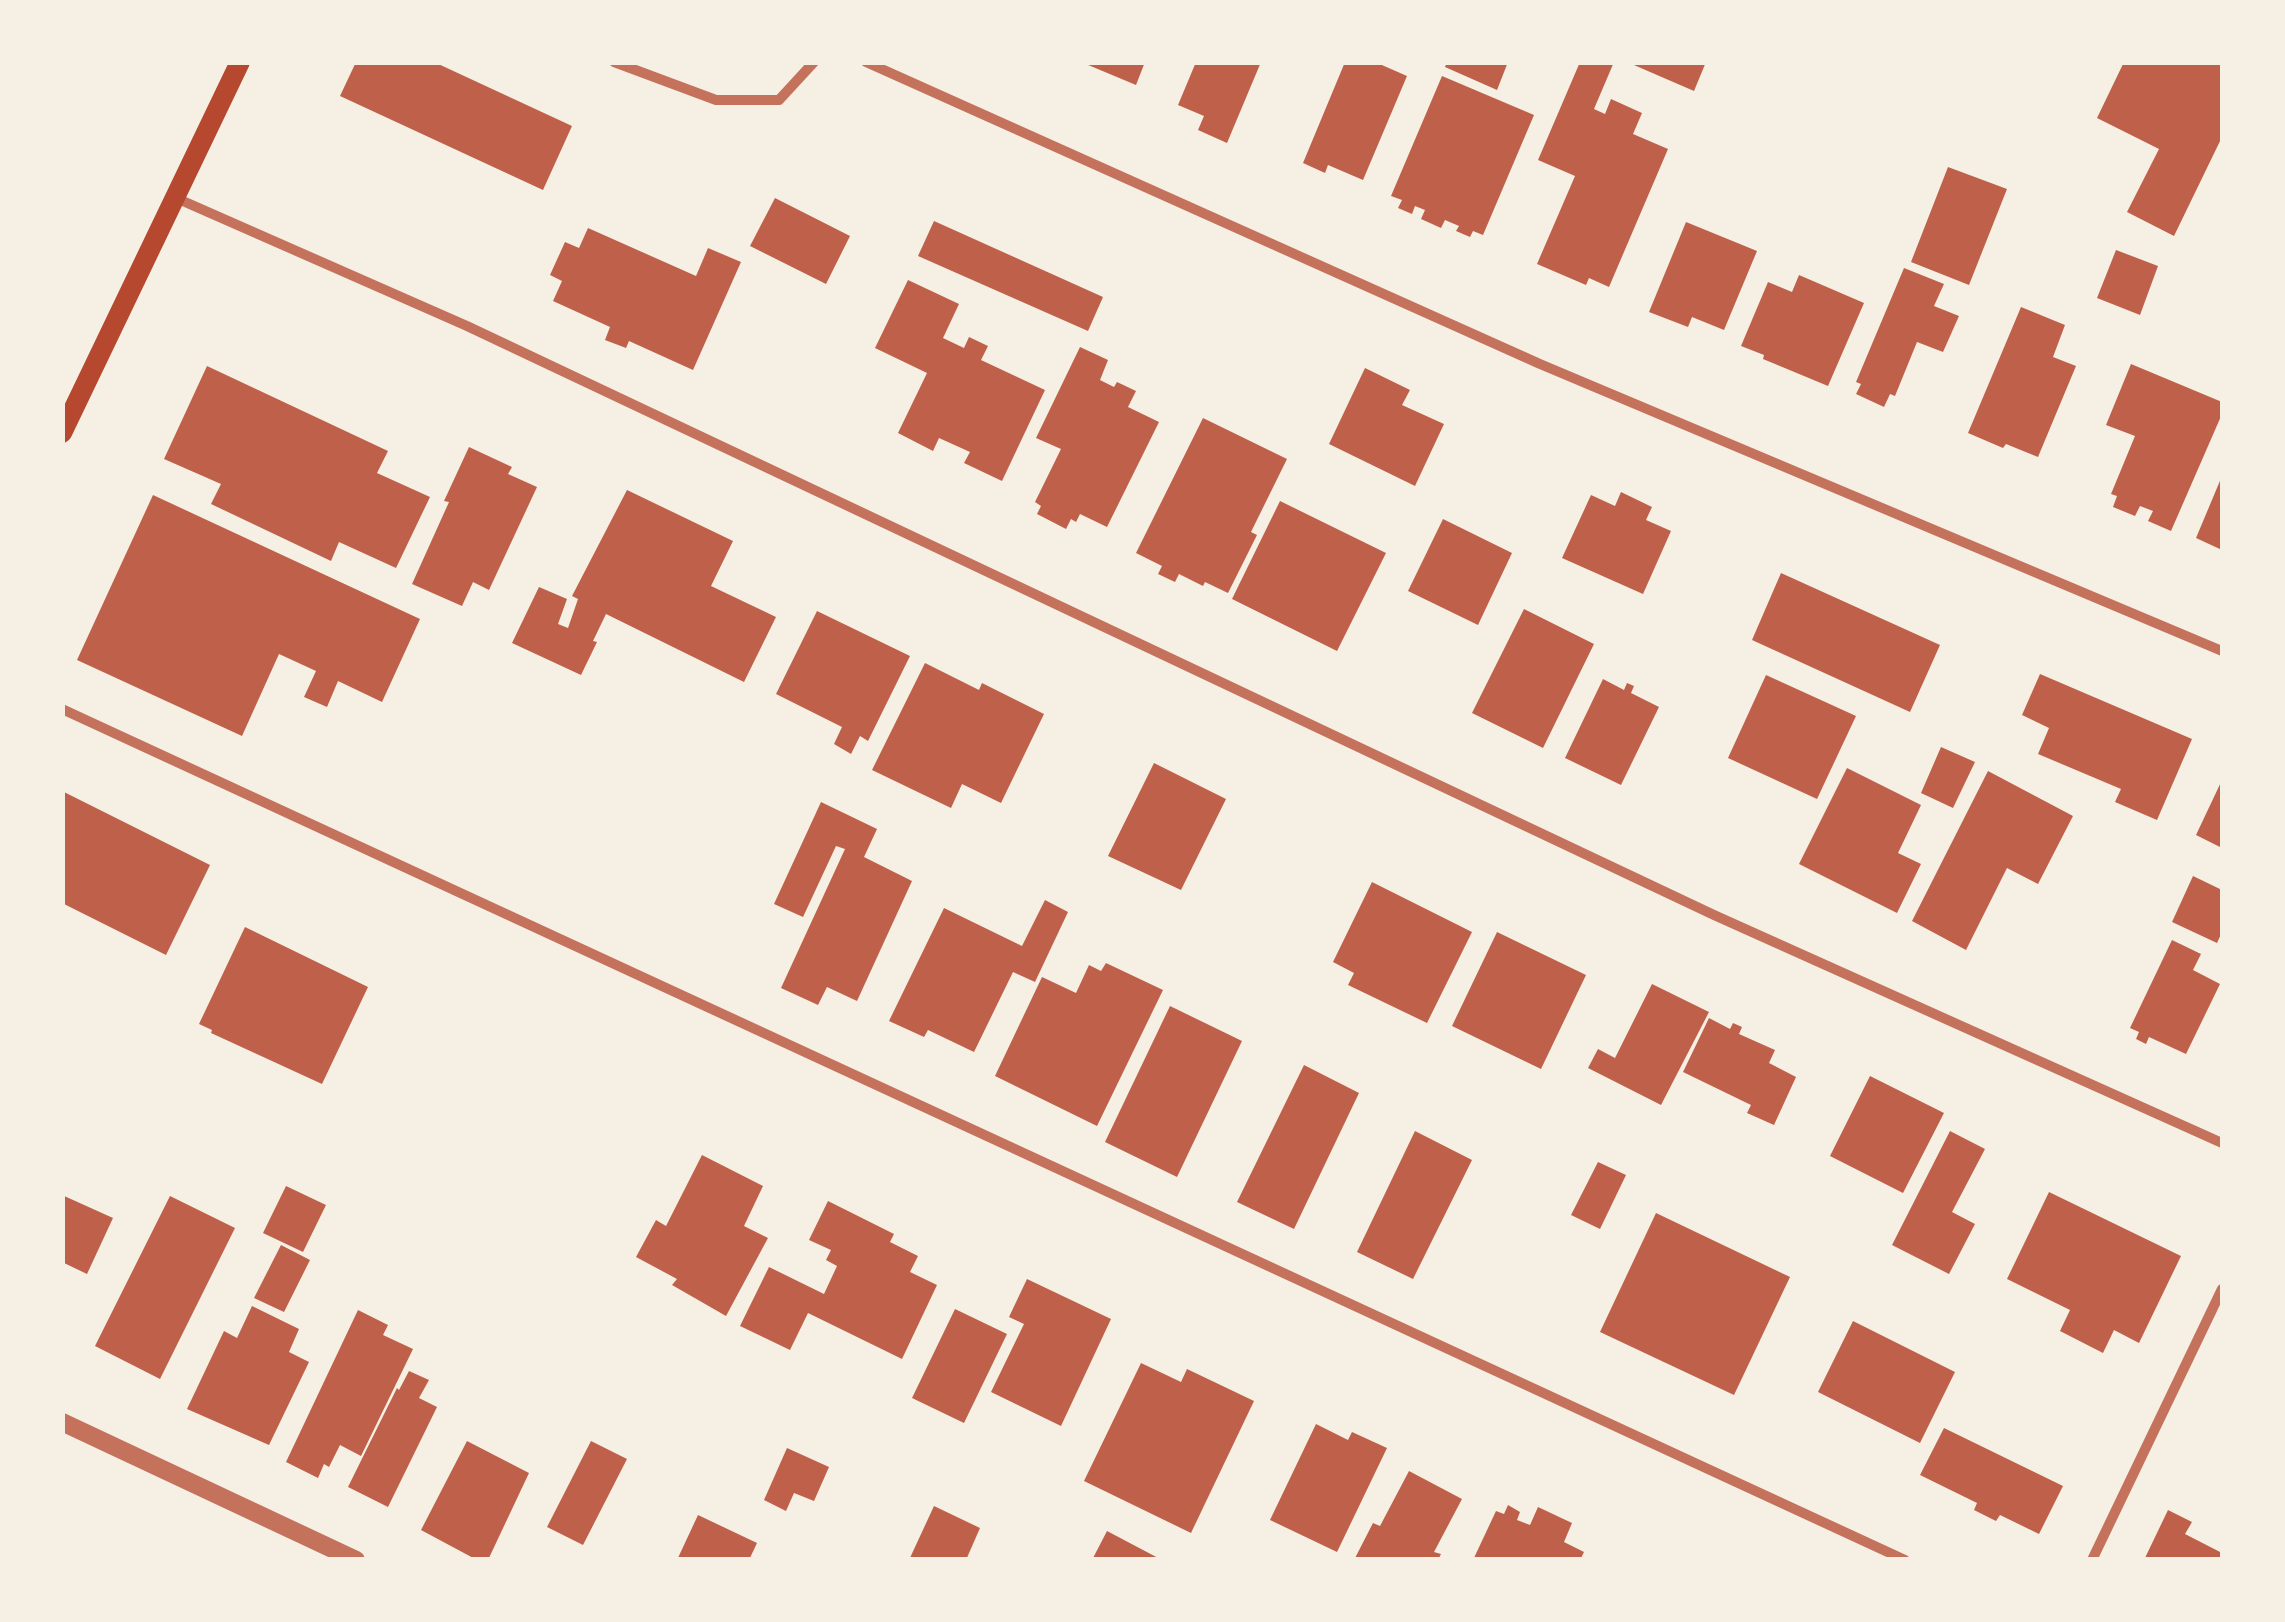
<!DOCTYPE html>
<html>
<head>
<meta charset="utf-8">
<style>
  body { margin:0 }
  #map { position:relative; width:2285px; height:1622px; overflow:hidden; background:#f6efe4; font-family:Jost,sans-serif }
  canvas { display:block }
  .frame { position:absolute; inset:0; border:65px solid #f6efe4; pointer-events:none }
</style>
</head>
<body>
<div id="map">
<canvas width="2285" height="1622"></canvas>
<div class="frame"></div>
</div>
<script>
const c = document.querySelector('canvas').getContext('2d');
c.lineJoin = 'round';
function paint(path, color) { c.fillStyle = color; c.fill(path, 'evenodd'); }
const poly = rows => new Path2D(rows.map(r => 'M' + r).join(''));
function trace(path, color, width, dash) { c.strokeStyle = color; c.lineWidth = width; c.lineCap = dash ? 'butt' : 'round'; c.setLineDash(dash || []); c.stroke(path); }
const building = poly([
  [356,62,434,62,572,126,543,190,340,96],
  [1081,62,1145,62,1136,85],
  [1196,62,1261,62,1227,143,1198,130,1204,116,1178,105],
  [1345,62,1375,62,1407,76,1363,180,1328,165,1325,173,1303,163],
  [1447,62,1508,62,1497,90,1445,67],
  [1580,62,1614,62,1594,109,1605,114,1611,99,1642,113,1633,134,1668,149,1609,287,1589,278,1586,285,1537,264,1575,176,1538,160],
  [1627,62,1706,62,1694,91],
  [2124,62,2222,62,2222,137,2174,236,2127,212,2159,149,2097,118],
  [1442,76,1534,115,1483,235,1473,231,1470,237,1456,231,1459,226,1445,220,1441,228,1421,219,1425,210,1415,206,1412,214,1398,208,1402,200,1391,196],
  [1948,167,2007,189,1969,285,1911,262],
  [775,198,850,236,826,284,750,246],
  [934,221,1103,297,1088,331,918,256],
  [1686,222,1757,251,1724,330,1692,317,1688,327,1649,312],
  [588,228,696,276,708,248,741,262,693,370,629,341,626,348,605,340,610,327,553,301,562,281,550,275,565,242,579,248],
  [2116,250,2158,266,2140,315,2097,298],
  [1904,268,1944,284,1934,306,1959,316,1943,352,1917,342,1895,396,1890,394,1884,407,1856,394,1861,384,1856,382],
  [1799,275,1864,303,1828,386,1763,359,1764,355,1741,346,1768,282,1792,292],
  [908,280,959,304,943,338,964,348,969,337,988,346,981,360,1045,390,1002,481,964,463,970,452,939,438,933,451,898,433,927,373,875,348],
  [2021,307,2065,325,2053,357,2076,366,2038,457,2006,444,2003,448,1968,433],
  [1080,347,1108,360,1100,380,1114,387,1117,382,1136,391,1128,407,1159,422,1107,527,1080,514,1076,522,1071,519,1066,529,1037,514,1041,506,1035,502,1061,449,1036,438],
  [2131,364,2222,402,2222,414,2171,531,2148,521,2153,511,2140,506,2135,516,2113,507,2117,496,2111,494,2135,436,2106,425],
  [207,366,388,451,377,473,430,497,396,568,339,542,331,561,211,504,221,484,164,459],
  [1365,368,1410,390,1402,405,1444,424,1415,486,1329,444],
  [1203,418,1287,459,1251,532,1257,535,1228,593,1205,582,1203,586,1179,574,1175,582,1158,574,1162,566,1136,553],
  [469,447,512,467,508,474,537,487,489,590,473,582,462,606,412,584,449,502,444,501],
  [2222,476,2222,550,2196,538],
  [627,490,733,541,711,586,776,617,744,682,606,614,593,641,597,642,581,675,512,643,539,587,567,599,558,624,568,628,578,599,572,596],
  [1621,492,1652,507,1646,520,1671,531,1643,594,1562,558,1591,495,1615,506],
  [153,495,420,619,382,702,338,681,327,707,304,697,316,671,279,654,242,736,77,660],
  [1280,501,1386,553,1337,651,1232,599],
  [1443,519,1512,553,1478,625,1408,591],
  [1781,573,1940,645,1910,712,1752,640],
  [1524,609,1594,644,1543,748,1472,713],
  [817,611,910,656,868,741,860,736,851,754,834,744,842,727,776,694],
  [925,663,979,690,982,683,1044,714,1001,803,962,784,951,808,872,770],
  [2040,674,2192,739,2157,820,2115,802,2121,789,2038,754,2049,728,2022,715],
  [1766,675,1856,716,1817,799,1728,758],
  [1603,679,1624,690,1627,683,1634,686,1631,693,1659,707,1621,785,1565,758],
  [1941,747,1975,762,1953,808,1921,793],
  [1154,763,1226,799,1181,890,1108,856],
  [1847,768,1921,805,1898,853,1921,864,1897,913,1799,864],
  [1988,771,2073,816,2038,884,2007,868,1966,950,1912,921],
  [2222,780,2222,848,2196,835],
  [62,791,210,865,166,955,62,903],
  [821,802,877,829,864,857,912,881,857,1001,827,987,818,1005,781,988,845,849,836,846,803,917,774,904],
  [2193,876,2222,890,2222,932,2217,943,2172,922],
  [1372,882,1472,932,1427,1023,1348,985,1354,973,1333,962],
  [1045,900,1068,912,1035,982,1013,972,974,1052,928,1030,924,1037,889,1021,944,908,1022,946],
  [245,927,368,987,322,1084,211,1033,212,1030,199,1024],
  [1497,932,1586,975,1541,1069,1452,1026],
  [2172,940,2201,954,2193,970,2220,984,2186,1054,2149,1037,2146,1044,2136,1039,2139,1032,2130,1028],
  [1106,963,1163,990,1097,1126,995,1076,1042,977,1076,993,1089,965,1101,971],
  [1652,984,1709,1012,1661,1105,1588,1068,1598,1049,1615,1058],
  [1170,1006,1242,1041,1177,1177,1105,1142],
  [1709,1018,1730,1029,1733,1023,1742,1027,1739,1034,1775,1050,1769,1063,1796,1077,1774,1125,1747,1113,1751,1105,1683,1072],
  [1304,1065,1359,1093,1294,1229,1237,1202],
  [1870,1076,1944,1113,1903,1193,1830,1156],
  [1415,1131,1472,1160,1413,1279,1357,1252],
  [1950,1131,1985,1149,1952,1212,1975,1224,1949,1274,1892,1245],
  [702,1155,763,1186,744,1226,768,1238,726,1316,672,1285,677,1279,636,1257,656,1220,666,1226],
  [1598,1162,1626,1175,1600,1229,1571,1215],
  [286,1186,326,1205,303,1252,263,1233],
  [2049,1192,2181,1256,2139,1343,2114,1330,2103,1353,2060,1331,2070,1310,2007,1279],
  [62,1195,113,1218,87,1274,62,1262],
  [170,1196,235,1228,160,1379,95,1346],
  [828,1201,894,1234,890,1242,918,1256,910,1272,937,1285,902,1359,808,1313,790,1350,740,1326,769,1267,824,1294,837,1266,826,1260,831,1250,809,1240],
  [1656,1213,1790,1277,1734,1395,1600,1332],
  [281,1245,310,1260,284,1312,254,1298],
  [1027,1279,1111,1319,1061,1426,991,1392,1024,1324,1009,1317],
  [252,1306,299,1329,289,1352,309,1362,269,1445,187,1409,224,1331,237,1338],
  [955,1309,1007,1334,964,1423,912,1398],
  [358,1310,388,1325,383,1335,413,1349,361,1456,340,1445,329,1467,324,1464,318,1478,286,1462],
  [1853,1321,1955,1372,1920,1443,1818,1392],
  [1141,1363,1181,1382,1187,1369,1254,1401,1191,1533,1084,1481],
  [409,1371,429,1380,419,1398,437,1407,388,1507,348,1487,397,1388,399,1390],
  [1316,1424,1348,1440,1352,1432,1387,1448,1337,1552,1270,1520],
  [1944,1428,2063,1486,2039,1534,2000,1515,1996,1521,1974,1510,1977,1503,1920,1475],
  [467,1441,529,1473,488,1560,477,1560,421,1530],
  [591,1441,627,1459,583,1545,547,1527],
  [787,1448,829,1467,814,1501,794,1493,786,1511,764,1500],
  [1409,1471,1462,1499,1434,1552,1441,1554,1438,1560,1354,1560,1373,1523,1380,1526],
  [1508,1505,1520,1512,1517,1520,1530,1525,1538,1507,1572,1523,1564,1542,1584,1552,1580,1560,1473,1560,1496,1511,1504,1514],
  [934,1506,980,1528,966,1560,909,1560],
  [2168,1510,2192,1522,2185,1534,2222,1553,2222,1560,2144,1560],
  [698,1515,757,1543,749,1560,677,1560],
  [1107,1531,1162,1560,1092,1560]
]);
const minor = poly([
  [614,62,716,100,779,100,814,62],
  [866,62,1540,364,2222,651],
  [176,198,467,326,1714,915,2222,1143],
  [62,709,1905,1560],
  [2092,1560,2222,1289]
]);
const tertiary = poly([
  [62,1422,356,1560]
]);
const secondary = poly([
  [62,433,240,62]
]);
paint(building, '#bf614a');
trace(minor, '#c5725c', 10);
trace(tertiary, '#c5725c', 18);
trace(secondary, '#b5482f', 20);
</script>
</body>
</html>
